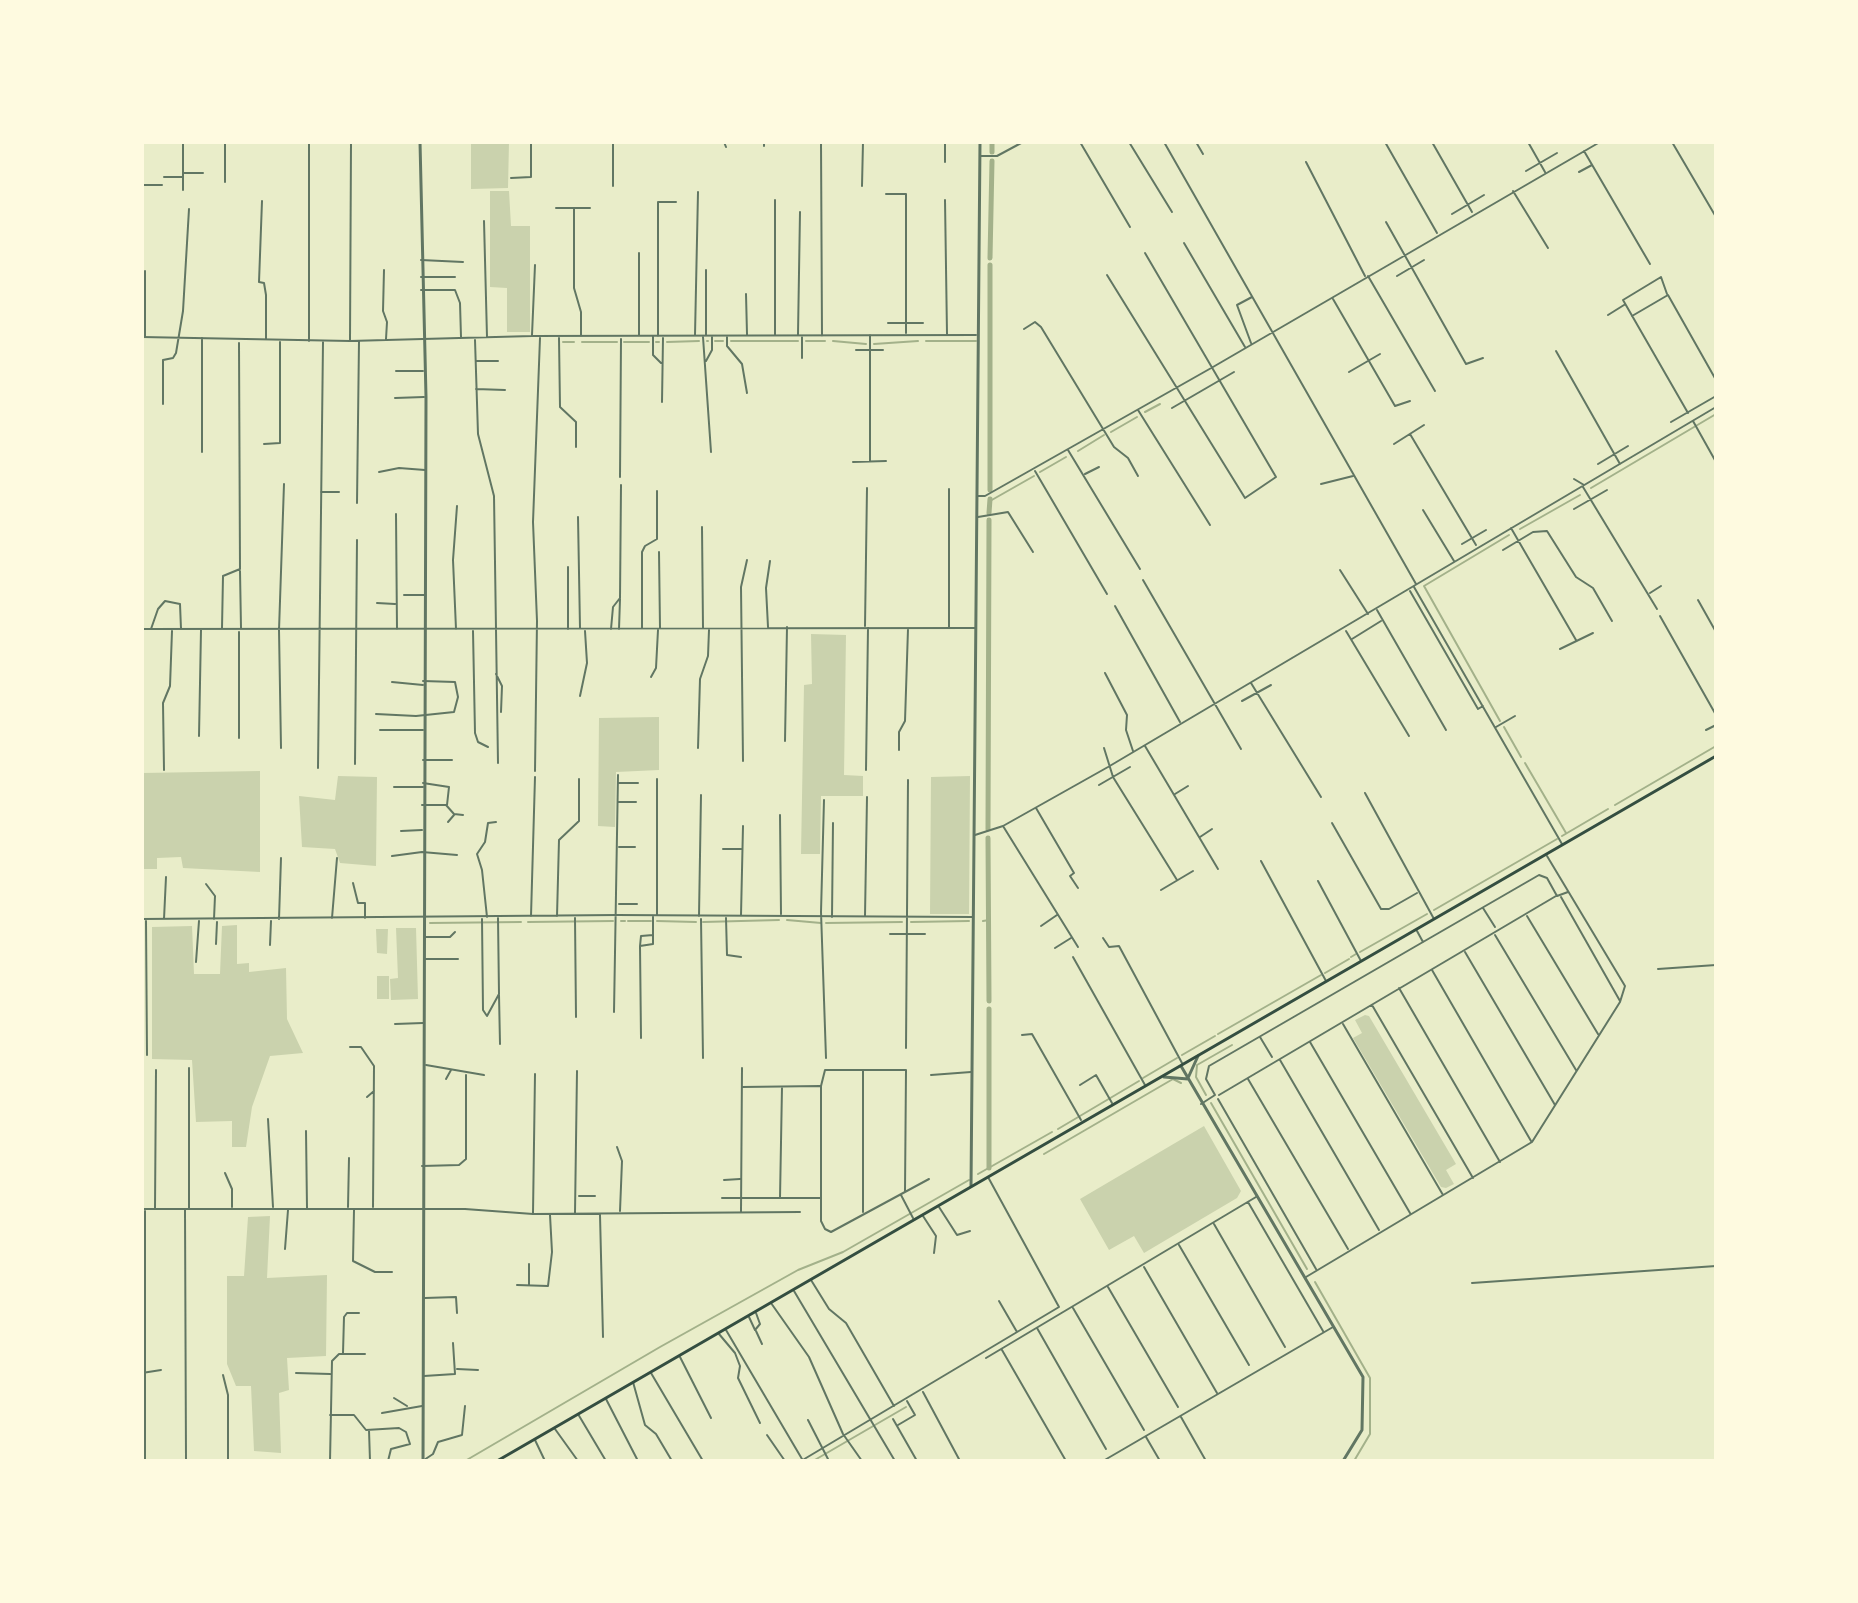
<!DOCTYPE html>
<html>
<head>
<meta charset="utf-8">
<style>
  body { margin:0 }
  #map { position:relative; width:1858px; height:1603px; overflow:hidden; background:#e9edc9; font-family:Jost,sans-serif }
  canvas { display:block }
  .frame { position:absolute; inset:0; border:144px solid #fefae0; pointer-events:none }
</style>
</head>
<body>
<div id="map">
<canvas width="1858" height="1603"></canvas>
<div class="frame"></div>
</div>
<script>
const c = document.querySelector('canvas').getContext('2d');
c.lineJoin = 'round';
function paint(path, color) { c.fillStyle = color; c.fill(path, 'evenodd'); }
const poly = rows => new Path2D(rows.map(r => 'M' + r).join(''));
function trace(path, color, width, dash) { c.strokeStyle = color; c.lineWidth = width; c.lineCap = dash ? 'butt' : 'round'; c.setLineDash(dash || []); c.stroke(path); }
const green = poly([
  [471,142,509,142,508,188,471,189],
  [490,191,509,191,511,226,530,226,530,332,507,332,507,288,490,287],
  [811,634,846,635,844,775,863,776,863,796,821,796,820,854,801,854,804,685,812,684],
  [659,717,659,770,616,772,615,827,598,826,599,718],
  [260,771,260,872,183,868,181,857,157,858,157,869,142,869,142,773],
  [338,776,377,777,376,866,340,863,335,849,302,847,299,796,335,800],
  [970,776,969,914,930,914,931,777],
  [237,925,237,964,249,963,249,972,286,968,287,1019,303,1053,270,1056,252,1107,246,1147,232,1147,232,1121,196,1122,192,1060,152,1059,152,927,192,926,194,974,220,974,222,926],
  [396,928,416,928,418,999,391,1000,390,979,398,978],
  [376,929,388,929,387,954,377,953],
  [377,976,389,976,389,999,377,999],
  [1365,1015,1369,1016,1456,1164,1446,1170,1454,1184,1446,1188,1441,1187,1353,1038,1362,1033,1355,1020],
  [1204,1126,1241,1191,1237,1198,1144,1253,1134,1236,1109,1250,1080,1199],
  [270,1216,267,1278,327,1275,326,1356,287,1358,289,1390,279,1393,281,1453,254,1451,251,1386,236,1386,227,1364,227,1276,244,1276,248,1217]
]);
const stream = poly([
  [707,341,708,341],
  [715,341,723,341],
  [731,341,798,341],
  [806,341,825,341],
  [833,341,866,344],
  [926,341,976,341],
  [563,342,574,342],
  [582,342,617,342],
  [624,342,649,342],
  [656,342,659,342],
  [667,342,699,341],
  [874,344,918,341],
  [1145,412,1160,404],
  [1111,432,1137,417],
  [1078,451,1104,435],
  [1040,472,1066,457],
  [1591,488,1716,414],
  [990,501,1034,476],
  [1520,529,1580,495],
  [1500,721,1424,586,1509,535],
  [1504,727,1521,757],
  [1525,763,1566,833],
  [1615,805,1716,746],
  [1562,836,1608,809],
  [1434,910,1557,839],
  [787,920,821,923],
  [621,921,625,921],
  [628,921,651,921],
  [657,921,696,922],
  [983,921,989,920],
  [528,922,613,921],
  [703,922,779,920],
  [911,922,969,921],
  [430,923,521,922],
  [826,923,902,922],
  [1360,952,1427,914],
  [1351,957,1356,954],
  [1325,973,1349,959],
  [1218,1034,1321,975],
  [1182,1055,1215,1036],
  [1143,1078,1177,1058],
  [1206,1095,1196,1077,1197,1065,1232,1045],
  [1211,1103,1307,1269],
  [1058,1129,1139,1081],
  [1044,1154,1173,1079,1181,1083],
  [978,1174,1052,1132],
  [1315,1282,1370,1378,1370,1434,1354,1461],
  [465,1461,660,1347,798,1270,843,1252,969,1180],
  [813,1461,906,1407]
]);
const canal = poly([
  [992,142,992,152],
  [990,258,992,161],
  [990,490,990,265],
  [989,513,990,499],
  [988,829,989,520],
  [988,838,989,1001],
  [989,1168,989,1009]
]);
const minor = poly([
  [309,142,309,341],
  [613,142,613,186],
  [724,142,726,147],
  [764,142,764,146],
  [821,142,822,336],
  [1080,142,1130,227],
  [1129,142,1172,212],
  [1164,142,1416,584],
  [1196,142,1203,154],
  [1385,142,1437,233],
  [1432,142,1472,212],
  [1528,142,1545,172],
  [1672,142,1716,217],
  [1584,151,1650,264],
  [980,156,997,156,1023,142],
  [945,162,945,142],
  [1306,162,1365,276],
  [1526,171,1557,153],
  [1579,172,1592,165],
  [184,173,203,173],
  [164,177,183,177],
  [511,178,531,177,531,142],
  [225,182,225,142],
  [142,185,162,185],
  [862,186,863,142],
  [183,190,183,142],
  [1513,191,1548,248],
  [886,194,906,194,906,333],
  [775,200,775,334],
  [945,200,947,334],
  [262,201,259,282,264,283,266,295,266,339],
  [556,208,590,208],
  [574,208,574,288,581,312,581,335],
  [1452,214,1484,195],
  [484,221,487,337],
  [1386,222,1466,364,1483,358],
  [1184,243,1245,347],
  [639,253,639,336],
  [421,260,463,262],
  [384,270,383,311,387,322,386,339],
  [706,270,706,335],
  [1107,275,1245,498,1276,477,1145,253],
  [1368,276,1435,391],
  [1397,276,1424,260],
  [421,277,455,277],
  [421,290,455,290,460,303,461,337],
  [746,294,747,334],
  [1667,294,1661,277,1623,300,1688,413],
  [1333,299,1395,406,1410,401],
  [1608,315,1624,305],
  [1632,316,1668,295,1716,380],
  [888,323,923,323],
  [1024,329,1035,322,1041,327,1114,447,1128,458,1138,476],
  [798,334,800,212],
  [532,335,535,265],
  [695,335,698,192],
  [145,336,145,271],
  [658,336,658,202,676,202],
  [142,337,350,341,532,336,976,335],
  [653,337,653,355,661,363],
  [703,337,711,452],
  [727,337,727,346,742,364,747,393],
  [202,338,202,452],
  [559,338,560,407,576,422,576,447],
  [350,340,351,142],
  [475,340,478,434,494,496,498,763],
  [1251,343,1237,305,1252,297],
  [856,350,883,350],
  [1556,351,1620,464],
  [802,358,802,336],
  [477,361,498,361],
  [706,361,712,350,712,337],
  [396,371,423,371],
  [1349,372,1380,354],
  [476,389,505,390],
  [395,398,424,397],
  [662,402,663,338],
  [163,404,163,360,173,358,176,353,183,311,189,209],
  [1172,408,1234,372],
  [1138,410,1210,525],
  [1693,421,1716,462],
  [1671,422,1716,396],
  [1410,434,1476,545],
  [264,444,280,443,280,342],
  [1394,444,1424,425],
  [1068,450,1140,569],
  [870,461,870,335],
  [853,462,886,461],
  [1598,464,1628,446],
  [1035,471,1107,594],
  [379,472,399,468,425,470],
  [1085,474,1099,467],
  [620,477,621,339],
  [1574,479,1584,485],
  [1321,484,1353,476],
  [1583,487,1657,609],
  [321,492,339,492],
  [978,496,985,496,1213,367,1600,142],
  [357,503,359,341],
  [1574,509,1607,490],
  [1423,510,1454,561],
  [396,514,397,629],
  [578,517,580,628],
  [978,517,1008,512,1033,552],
  [702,527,703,628],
  [1511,528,1576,640],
  [1462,544,1486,530],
  [1503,550,1533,532,1547,531,1576,577,1593,588,1612,621],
  [659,552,660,628],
  [1340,570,1368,614],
  [240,571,241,628],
  [1143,580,1241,749],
  [1414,587,1562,844],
  [1410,591,1478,709,1483,706],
  [1650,593,1661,586],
  [404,595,424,595],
  [1698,600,1716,632],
  [377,603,395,604],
  [1115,606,1180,722],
  [1377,610,1446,730],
  [1660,616,1716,715],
  [865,626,867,488],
  [768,627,766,588,770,561],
  [949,627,949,489],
  [222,628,223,576,240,569,239,343],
  [642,628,642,552,645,546,657,539,657,491],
  [142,629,976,628],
  [151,629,158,609,165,601,180,604,181,629],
  [456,629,453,560,457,506],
  [568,629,568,567],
  [611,629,613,607,620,598,621,485],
  [619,629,620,599],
  [473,631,475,733,478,742,488,747],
  [1346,631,1409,736],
  [239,632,239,738],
  [1352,639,1381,621],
  [1560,649,1593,633],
  [1105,673,1127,715,1126,730,1133,751],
  [496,674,502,686,501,712],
  [651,677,656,668,658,630],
  [392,682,423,685],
  [1251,683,1321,797],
  [580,696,587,663,585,631],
  [1242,701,1271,685],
  [376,714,416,716,454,712,458,697,455,682,423,681],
  [1496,727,1515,716],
  [380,730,423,730],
  [1706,730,1716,725],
  [199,736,201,630],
  [785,741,787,627],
  [1145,746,1218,869],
  [281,748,279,630,284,484],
  [698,748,700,679,708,656,709,630],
  [1104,748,1113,777,1177,880],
  [899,750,899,732,905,721,908,629],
  [423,760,452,760],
  [743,761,741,587,747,560],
  [355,764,357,540],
  [318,768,323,342],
  [164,770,163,703,170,686,172,631],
  [866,770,868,628],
  [535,771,537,621,533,522,540,338],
  [657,779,657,915],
  [423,783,449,787,447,805],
  [619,783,638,783],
  [1099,785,1130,767],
  [394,787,423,787],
  [1365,793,1434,919],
  [1175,794,1188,786],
  [824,800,821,912,826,1058],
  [619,802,636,802],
  [422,805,446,805,454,814,463,815],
  [1036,808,1074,873,1070,876,1078,888],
  [780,815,781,914],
  [448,822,454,815],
  [1332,823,1381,909,1389,909,1417,893],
  [1003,826,1078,947],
  [401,831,422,830],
  [975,835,1003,826,1108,767,1716,407],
  [1200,837,1212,829],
  [619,847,635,847],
  [723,849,741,849],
  [392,856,422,852,457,855],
  [1261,861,1326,981],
  [1318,881,1361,961],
  [353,883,358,903,365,903,365,918],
  [206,884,215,896,214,919],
  [1161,890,1193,871],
  [1561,897,1620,1001],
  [619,904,637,904],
  [1483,908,1495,927],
  [741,915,743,826],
  [531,916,535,777],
  [557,916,559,840,579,821,579,779],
  [699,916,701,795],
  [865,916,867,797],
  [1527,916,1598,1034],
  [487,917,482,870,477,854,485,842,488,823,496,822],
  [832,917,833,823],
  [332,918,337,858],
  [575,918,576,1017],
  [726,918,727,955,741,957],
  [142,919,617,915,973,917],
  [164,919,166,877],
  [279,919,281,858],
  [482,919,483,1010,487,1016,499,994,498,918],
  [701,919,703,1058],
  [146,921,147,1055],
  [1041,926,1057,915],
  [1417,931,1423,942],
  [890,934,925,934],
  [653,935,641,936,640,946,653,944,653,917],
  [1495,935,1576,1070],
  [425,937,450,937,455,932],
  [1103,938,1109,947,1119,946,1182,1063],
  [216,944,217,922],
  [270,945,271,921],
  [640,946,641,1038],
  [1055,948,1071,938],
  [1465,952,1555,1105],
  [1073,957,1145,1085],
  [425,959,458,959],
  [196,962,199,921],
  [1658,969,1716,965],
  [1432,970,1531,1141],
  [1399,988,1500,1162],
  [499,995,500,1044],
  [1372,1005,1473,1178],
  [614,1012,618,775],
  [395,1024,423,1023],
  [1343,1024,1443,1195],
  [1022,1035,1032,1034,1081,1120],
  [1260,1037,1272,1057],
  [1310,1042,1410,1213],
  [350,1047,361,1047,374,1066,373,1207],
  [906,1048,908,780],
  [1280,1060,1379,1230],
  [426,1065,484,1075],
  [189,1068,189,1208],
  [931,1075,971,1072],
  [446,1079,451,1070],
  [1248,1079,1348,1249],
  [1080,1085,1096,1075,1112,1103],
  [742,1087,820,1086],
  [1219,1095,1556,896],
  [367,1097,374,1091],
  [1218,1099,1316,1269],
  [1201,1104,1215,1095,1206,1079,1209,1066,1423,942,1539,875,1547,878,1557,896,1568,892],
  [268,1119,273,1207],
  [306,1131,307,1208],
  [617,1147,622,1161,620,1211],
  [422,1166,459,1165,466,1159,466,1075],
  [225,1173,232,1189,232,1207],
  [724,1180,740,1179],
  [905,1191,906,1070,825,1070,821,1086,821,1221,825,1229,831,1232,929,1179],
  [901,1195,913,1218],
  [579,1196,595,1196],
  [722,1198,821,1198],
  [780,1198,782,1087],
  [1248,1202,1323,1331],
  [348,1207,349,1158],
  [939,1207,957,1235,970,1231],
  [155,1208,156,1070],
  [142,1209,465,1209,533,1214,800,1212],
  [185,1210,186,1461],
  [354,1210,353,1261,375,1272,392,1272],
  [741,1211,742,1068],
  [863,1212,863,1071],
  [533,1213,535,1074],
  [575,1213,577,1071],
  [600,1215,603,1337],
  [923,1216,936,1236,934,1253],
  [1214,1224,1285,1347],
  [1179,1245,1249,1365],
  [285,1249,288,1210],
  [529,1264,529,1284],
  [1144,1267,1217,1393],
  [1306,1277,1532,1142,1620,1002,1625,986,1547,856],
  [811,1280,829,1309,846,1323,894,1406],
  [1472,1283,1716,1266],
  [517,1285,548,1286,552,1252,550,1215],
  [1108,1287,1178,1407],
  [794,1291,895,1461],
  [425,1298,456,1297,457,1313],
  [999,1301,1017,1332],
  [771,1303,809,1357,843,1434,862,1461],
  [1073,1308,1144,1430],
  [749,1317,755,1330,760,1324,756,1313],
  [1037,1328,1106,1449],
  [726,1330,802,1459],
  [756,1331,762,1344],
  [719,1334,735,1353,740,1366,738,1378,760,1423],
  [1002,1350,1066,1461],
  [343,1353,344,1317,347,1313,359,1313],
  [680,1357,711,1418],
  [986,1358,1256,1197],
  [457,1369,478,1370],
  [142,1373,161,1370],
  [296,1373,330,1374],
  [651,1373,703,1461],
  [223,1375,228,1395,228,1461],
  [424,1376,455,1374,453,1343],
  [633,1382,645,1425,656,1434,672,1461],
  [923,1392,960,1461],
  [394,1398,407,1406],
  [606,1399,638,1461],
  [382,1413,422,1406],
  [578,1414,606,1461],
  [330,1415,354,1415,366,1430,399,1428,406,1432,410,1444,391,1449,388,1461],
  [1181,1417,1206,1461],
  [893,1419,917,1461],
  [808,1420,829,1461],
  [898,1425,915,1415,907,1401],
  [555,1429,578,1461],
  [369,1430,370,1461],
  [767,1435,785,1461],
  [1146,1437,1160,1461],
  [535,1440,545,1461],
  [424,1460,433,1454,438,1442,462,1435,465,1406],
  [145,1461,145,1211],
  [330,1461,332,1361,339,1354,365,1354],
  [801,1461,1059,1307,988,1177],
  [1103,1461,1333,1327]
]);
const tertiary = poly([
  [420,142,426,397,423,1461],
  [1181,1066,1363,1377,1362,1430,1343,1461],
  [1164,1077,1188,1079],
  [1188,1078,1198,1056],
  [971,1186,980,142]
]);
const secondary = poly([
  [497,1461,1716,756]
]);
paint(green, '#cad2ad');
trace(stream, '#a3b18a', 2);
trace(canal, '#a3b18a', 5);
trace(minor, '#617663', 2);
trace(tertiary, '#617663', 3);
trace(secondary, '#344e41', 3);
</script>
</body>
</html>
